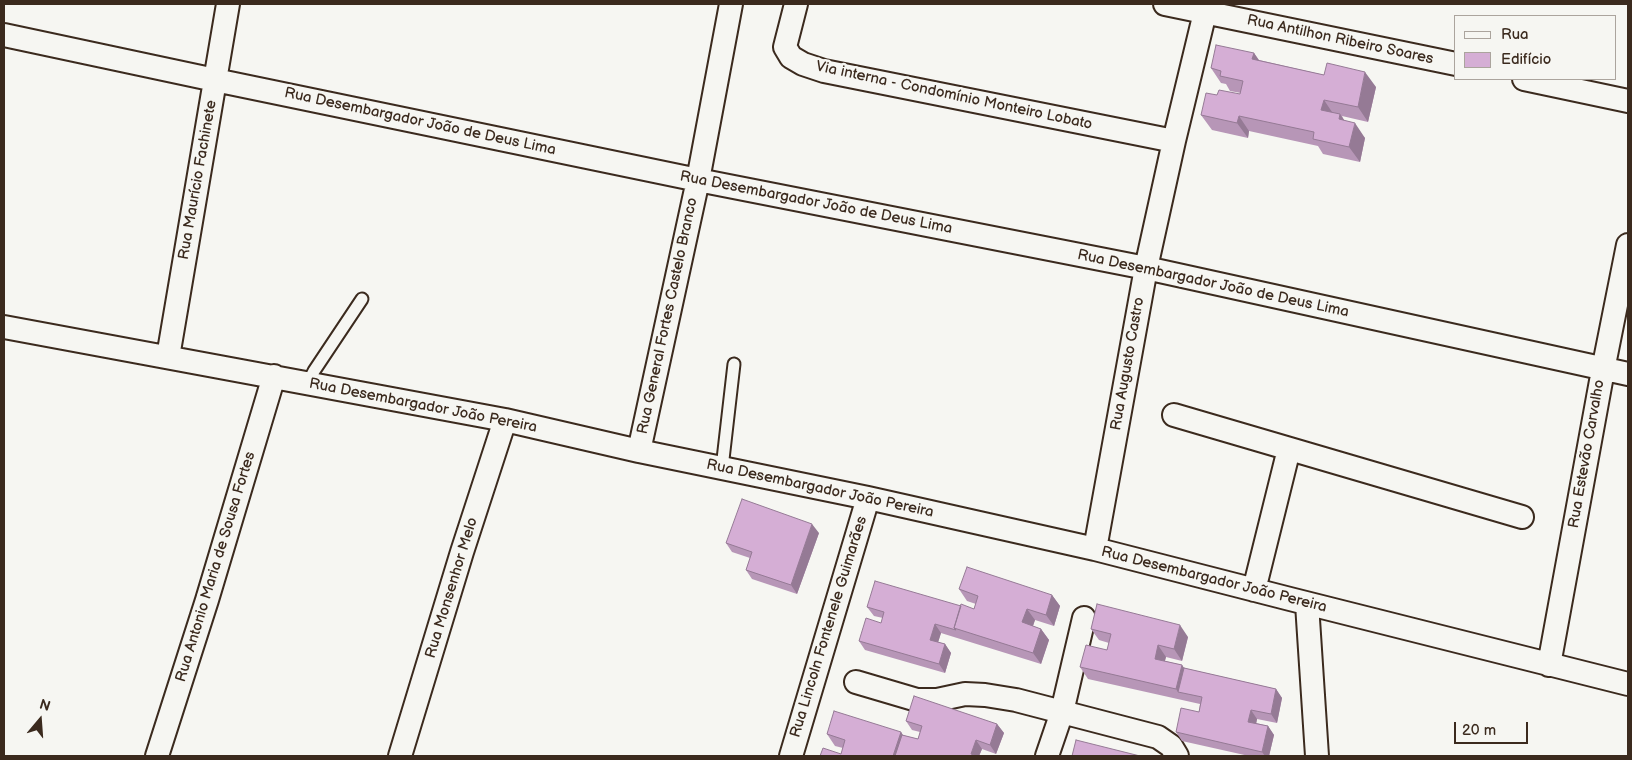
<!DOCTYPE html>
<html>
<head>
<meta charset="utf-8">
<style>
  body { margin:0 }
  #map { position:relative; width:1632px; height:760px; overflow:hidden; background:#f6f6f2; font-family:"Balsamiq Sans",sans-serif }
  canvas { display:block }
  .frame { position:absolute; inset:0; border:5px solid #3b2a1e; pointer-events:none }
  .legend { position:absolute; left:1454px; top:15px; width:162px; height:65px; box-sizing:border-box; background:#f6f6f2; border:1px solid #aba49d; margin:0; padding:6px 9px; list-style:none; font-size:15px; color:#3b2a1e }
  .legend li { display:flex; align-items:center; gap:10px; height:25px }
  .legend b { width:25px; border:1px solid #aba49d }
  .north { position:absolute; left:15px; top:695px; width:50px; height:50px; -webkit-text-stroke:4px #f6f6f2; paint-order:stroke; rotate:18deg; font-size:14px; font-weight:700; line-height:20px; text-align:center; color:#3b2a1e }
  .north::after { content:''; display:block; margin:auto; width:18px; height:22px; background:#3b2a1e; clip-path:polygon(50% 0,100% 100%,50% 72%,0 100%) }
  .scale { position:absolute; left:1454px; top:722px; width:74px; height:22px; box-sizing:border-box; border:2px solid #3b2a1e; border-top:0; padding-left:6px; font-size:15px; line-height:18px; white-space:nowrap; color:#3b2a1e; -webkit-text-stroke:4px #f6f6f2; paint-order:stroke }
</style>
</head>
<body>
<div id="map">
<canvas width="1632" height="760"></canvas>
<div class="frame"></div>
<ul class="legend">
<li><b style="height:6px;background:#f6f6f2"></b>Rua</li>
<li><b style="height:14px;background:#d5aed5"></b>Edifício</li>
</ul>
<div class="north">N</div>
<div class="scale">20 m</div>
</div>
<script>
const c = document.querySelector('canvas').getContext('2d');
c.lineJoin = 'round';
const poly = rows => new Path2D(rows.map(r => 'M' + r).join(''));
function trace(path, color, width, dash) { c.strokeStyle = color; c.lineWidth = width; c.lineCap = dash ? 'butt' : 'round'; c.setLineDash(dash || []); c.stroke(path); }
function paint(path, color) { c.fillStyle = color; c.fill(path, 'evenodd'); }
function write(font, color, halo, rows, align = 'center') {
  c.font = font + ' "Balsamiq Sans",sans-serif'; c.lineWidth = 5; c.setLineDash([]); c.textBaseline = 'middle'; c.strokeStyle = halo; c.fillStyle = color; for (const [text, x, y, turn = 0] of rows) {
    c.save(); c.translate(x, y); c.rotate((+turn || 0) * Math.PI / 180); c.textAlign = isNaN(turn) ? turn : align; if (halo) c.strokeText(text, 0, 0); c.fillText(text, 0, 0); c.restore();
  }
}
const lane = poly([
  [308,383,314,371,362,299],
  [722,468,734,364]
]);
const street = poly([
  [796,4,785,47,791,57,803,64,824,71,1174,141],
  [1165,4,1456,64],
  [4,35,215,80,698,180,1146,268,1628,374],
  [1524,79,1628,101],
  [4,327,505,420,639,451,868,498,1095,549,1290,599,1628,684],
  [168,357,228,4],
  [1174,415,1522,517],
  [639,451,698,180,731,4],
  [1095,549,1146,268,1174,141,1207,4],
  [1254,590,1289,449],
  [1307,604,1317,756],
  [1549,665,1603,370,1628,245],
  [856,682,917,700,937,700,965,694,985,695,1016,700,1158,737,1171,746,1177,756],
  [157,756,207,600,274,376],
  [400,756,462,552,505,420],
  [791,756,868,498],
  [1047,756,1062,712,1084,618]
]);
const wall = poly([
  [1254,53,1259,60,1376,87,1368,122,1342,116,1344,120,1365,138,1360,162,1323,154,1318,146,1249,131,1248,138,1212,130,1201,115,1217,95,1240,94,1241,93,1230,91,1226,84,1221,83,1211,68],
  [819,533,797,594,752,579,746,570,750,558,732,552,726,543],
  [959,589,1052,595,1060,606,1054,626,1035,620,1033,626,1041,629,1049,640,1041,664,941,633,938,642,945,644,951,653,945,673,865,650,859,641,881,623,883,618,874,616,867,607,961,606,974,609,976,604,967,601],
  [1091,629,1188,637,1182,661,1166,657,1165,661,1182,665,1184,668,1276,689,1282,698,1277,723,1257,719,1256,723,1268,726,1274,735,1269,756,1249,756,1182,741,1176,732,1199,712,1200,704,1088,679,1080,667,1107,650,1109,643,1099,640],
  [906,721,997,724,1004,733,996,754,982,749,979,756,820,756,841,754,843,748,835,746,827,734,901,732,902,735,918,739,920,732,912,730]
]);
const shadedWall = poly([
  [1254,53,1264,68,1252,59],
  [1365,72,1376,87,1368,122,1358,107],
  [1324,100,1334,115,1321,110],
  [1340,114,1350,129,1339,119],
  [1239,116,1249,131,1248,138,1237,123],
  [1355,123,1365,138,1360,162,1349,147],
  [812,524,819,533,797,594,791,585],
  [1052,595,1060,606,1054,626,1046,615],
  [1027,609,1035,620,1030,634,1022,622],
  [935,624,941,633,936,649,930,640],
  [1180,625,1188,637,1182,661,1174,649],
  [1041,629,1049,640,1041,664,1033,653],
  [945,644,951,653,945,673,939,664],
  [1158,645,1166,657,1162,670,1155,659],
  [1182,665,1190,677,1178,692,1176,689],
  [1276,689,1282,698,1277,723,1271,714],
  [1251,710,1257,719,1255,731,1248,722],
  [997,724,1004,733,996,754,990,745],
  [1268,726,1274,735,1269,756,1265,756,1262,752],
  [901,732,909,744,905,756,893,756],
  [976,740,982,749,979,756,972,756,971,754]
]);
const building = poly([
  [1216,45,1254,53,1252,59,1324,75,1327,63,1365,72,1358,107,1324,100,1321,110,1340,114,1339,119,1355,123,1349,147,1313,139,1314,132,1239,116,1237,123,1201,115,1206,93,1217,95,1219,90,1240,94,1243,81,1220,76,1221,71,1211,68,1216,45],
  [742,499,812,524,791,585,746,570,752,552,726,543,742,499],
  [967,567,1052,595,1046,615,1027,609,1022,622,1041,629,1033,653,954,628,961,604,974,609,978,596,959,589,967,567],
  [875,581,961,606,954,628,956,630,935,624,930,640,945,644,939,664,859,641,866,618,881,623,884,612,867,607,875,581],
  [1097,604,1180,625,1174,649,1158,645,1155,659,1182,665,1176,689,1080,667,1086,645,1107,650,1111,634,1091,629,1097,604],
  [1184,668,1276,689,1271,714,1251,710,1248,722,1268,726,1262,752,1176,732,1181,708,1199,712,1202,697,1178,692,1184,668],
  [914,696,997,724,990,745,976,740,971,754,977,756,895,756,902,735,918,739,922,726,906,721,914,696],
  [834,711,901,732,893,756,820,756,823,748,841,754,845,740,827,734,834,711],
  [1076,740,1140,756,1072,756,1076,740]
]);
const streetNames = [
  ["Rua Antilhon Ribeiro Soares",1340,40,12],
  ["Via interna - Condomínio Monteiro Lobato",954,96,12],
  ["Rua Desembargador João de Deus Lima",420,122,12],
  ["Rua Maurício Fachinete",198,180,-80],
  ["Rua Desembargador João de Deus Lima",816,203,11],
  ["Rua Desembargador João de Deus Lima",1213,284,12],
  ["Rua General Fortes Castelo Branco",668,316,-78],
  ["Rua Augusto Castro",1128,364,-80],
  ["Rua Desembargador João Pereira",423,406,11],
  ["Rua Estevão Carvalho",1587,454,-80],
  ["Rua Desembargador João Pereira",820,489,12],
  ["Rua Antonio Maria de Sousa Fortes",216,567,-73],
  ["Rua Desembargador João Pereira",1214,580,14],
  ["Rua Monsenhor Melo",452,588,-73],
  ["Rua Lincoln Fontenele Guimarães",829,627,-73]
];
trace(lane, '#3b2a1e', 15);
trace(street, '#3b2a1e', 26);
trace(lane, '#f6f6f2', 11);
trace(street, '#f6f6f2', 22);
paint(wall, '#b796b7');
paint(shadedWall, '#957a95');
paint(building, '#d5aed5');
trace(building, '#957a95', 1);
write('15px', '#3b2a1e', '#f6f6f2', streetNames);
</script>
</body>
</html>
